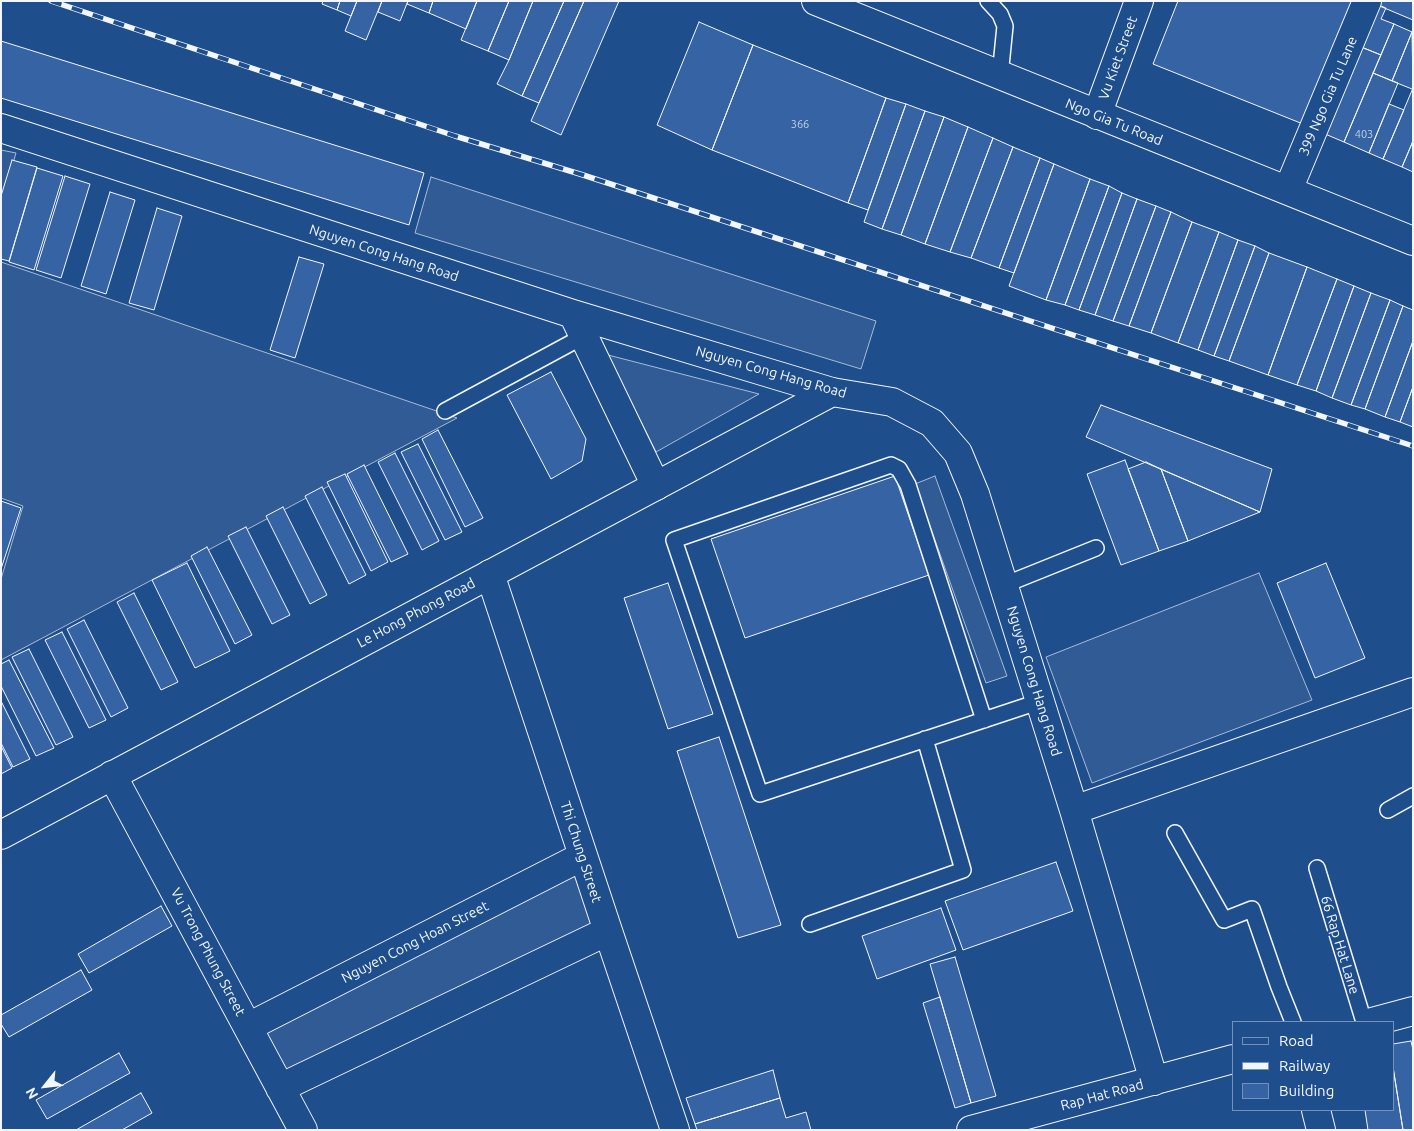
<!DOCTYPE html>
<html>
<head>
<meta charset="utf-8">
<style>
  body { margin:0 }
  #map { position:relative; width:1414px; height:1131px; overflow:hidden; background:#1f4e8c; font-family:Ubuntu,sans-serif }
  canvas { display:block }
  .frame { position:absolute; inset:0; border:2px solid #f2f6ff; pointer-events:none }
  .legend { position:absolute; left:1232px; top:1021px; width:162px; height:90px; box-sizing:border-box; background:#1f4e8c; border:1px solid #7391ba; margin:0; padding:6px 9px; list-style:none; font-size:15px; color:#f2f6ff }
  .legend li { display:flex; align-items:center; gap:10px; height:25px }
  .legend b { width:25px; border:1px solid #7391ba }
  .north { position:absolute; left:20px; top:1061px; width:50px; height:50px; -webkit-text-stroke:4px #1f4e8c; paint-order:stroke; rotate:241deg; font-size:14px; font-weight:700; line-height:20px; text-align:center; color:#f2f6ff }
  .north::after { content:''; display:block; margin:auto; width:18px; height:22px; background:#f2f6ff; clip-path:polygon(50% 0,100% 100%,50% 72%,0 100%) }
</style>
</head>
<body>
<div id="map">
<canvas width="1414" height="1131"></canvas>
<div class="frame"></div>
<ul class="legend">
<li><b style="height:6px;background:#1f4e8c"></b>Road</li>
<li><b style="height:6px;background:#f2f6ff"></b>Railway</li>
<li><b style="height:14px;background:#3563a3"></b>Building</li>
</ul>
<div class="north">N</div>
</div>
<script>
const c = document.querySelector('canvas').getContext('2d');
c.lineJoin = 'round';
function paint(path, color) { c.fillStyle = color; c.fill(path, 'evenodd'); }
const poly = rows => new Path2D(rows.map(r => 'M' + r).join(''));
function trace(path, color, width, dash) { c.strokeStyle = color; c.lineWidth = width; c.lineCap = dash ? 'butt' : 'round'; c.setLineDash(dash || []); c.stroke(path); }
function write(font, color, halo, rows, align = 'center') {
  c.font = font + ' Ubuntu,sans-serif'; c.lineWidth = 4; c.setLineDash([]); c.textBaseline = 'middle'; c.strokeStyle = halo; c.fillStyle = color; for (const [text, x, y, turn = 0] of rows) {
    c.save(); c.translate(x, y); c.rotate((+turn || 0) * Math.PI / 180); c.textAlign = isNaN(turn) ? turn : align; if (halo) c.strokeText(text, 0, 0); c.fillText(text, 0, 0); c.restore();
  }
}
const built = poly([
  [1,150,16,153,1,204,1,150],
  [431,177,876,321,861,369,415,233,431,177],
  [1,262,457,418,1,660,1,579,23,506,1,498,1,262],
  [608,355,759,394,656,452,608,355],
  [935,476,1007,676,986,683,915,484,935,476],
  [1259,573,1312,700,1092,783,1046,657,1259,573],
  [576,868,597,928,287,1072,263,1033,576,868]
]);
const building = poly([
  [323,1,340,1,337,10,322,4,323,1],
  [340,1,357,1,351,16,337,10,340,1],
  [357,1,382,1,366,40,345,31,357,1],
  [382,1,408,1,400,21,378,12,382,1],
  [408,1,433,1,429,13,407,4,408,1],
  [433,1,477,1,466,29,429,13,433,1],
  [477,1,509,1,488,51,461,40,477,1],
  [509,1,533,1,509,60,488,51,509,1],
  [533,1,564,1,522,96,497,84,509,60,533,1],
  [564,1,584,1,539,103,522,96,564,1],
  [584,1,619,1,561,135,531,121,584,1],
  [1178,1,1363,1,1313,128,1153,64,1178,1],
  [1369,1,1386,8,1381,19,1394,24,1381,55,1351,43,1369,1],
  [1371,1,1413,1,1413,20,1370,2,1371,1],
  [699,22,753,45,712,150,657,125,699,22],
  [1394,24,1412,32,1392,81,1373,73,1394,24],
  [1412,32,1413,88,1412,89,1392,81,1412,32],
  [1,41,424,173,409,225,1,98,1,41],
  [1354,44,1381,55,1344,142,1318,131,1354,44],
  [753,45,886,98,848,203,712,150,753,45],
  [1373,73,1398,83,1369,153,1344,142,1373,73],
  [1413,88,1413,141,1402,167,1383,159,1413,88],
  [886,98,906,104,868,210,848,203,886,98],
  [906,104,925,111,882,229,864,222,906,104],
  [1389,104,1404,110,1383,159,1369,153,1389,104],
  [925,111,944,117,901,235,882,229,925,111],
  [944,117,968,127,925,244,901,235,944,117],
  [968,127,993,138,950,252,925,244,968,127],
  [993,138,1013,147,971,258,950,252,993,138],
  [1413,141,1413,172,1402,167,1413,141],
  [1013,147,1040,158,999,268,971,258,1013,147],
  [1040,158,1054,164,1014,273,999,268,1040,158],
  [12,160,37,167,9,261,1,259,1,196,12,160],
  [1054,164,1090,179,1046,300,1009,286,1054,164],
  [37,168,63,176,34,270,9,262,37,168],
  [65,176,90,184,61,278,36,270,65,176],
  [1090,179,1109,186,1065,305,1046,300,1090,179],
  [1109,186,1122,193,1079,310,1065,305,1109,186],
  [110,192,135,200,106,294,81,286,110,192],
  [1122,193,1137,199,1095,315,1079,310,1122,193],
  [1137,199,1156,206,1113,321,1095,315,1137,199],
  [1156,206,1171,212,1129,326,1113,321,1156,206],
  [157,208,182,216,154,310,129,303,157,208],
  [1171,212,1192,222,1151,333,1129,326,1171,212],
  [1192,222,1219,232,1178,343,1151,333,1192,222],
  [1219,232,1238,240,1198,350,1178,343,1219,232],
  [1238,240,1255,246,1214,356,1198,350,1238,240],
  [1255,246,1269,253,1229,361,1214,356,1255,246],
  [1269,253,1307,267,1268,375,1229,361,1269,253],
  [299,257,324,264,295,358,270,350,299,257],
  [1307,267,1337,279,1297,385,1268,375,1307,267],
  [1337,279,1354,286,1316,391,1297,385,1337,279],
  [1354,286,1371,293,1332,398,1316,391,1354,286],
  [1371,293,1390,300,1351,405,1332,398,1371,293],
  [1390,300,1403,306,1365,409,1351,405,1390,300],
  [1403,306,1413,310,1413,341,1385,417,1365,409,1403,306],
  [1413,341,1413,387,1400,422,1385,417,1413,341],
  [551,372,586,439,582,461,551,479,507,395,551,372],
  [1413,387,1413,427,1400,422,1413,387],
  [1101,405,1272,469,1260,512,1086,437,1101,405],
  [438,430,483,518,465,527,422,439,438,430],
  [418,444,462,532,445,540,401,452,418,444],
  [395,453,439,541,422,550,378,462,395,453],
  [1125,460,1159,551,1121,565,1087,474,1125,460],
  [1146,462,1161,469,1188,541,1159,551,1128,469,1146,462],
  [364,465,408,554,391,562,347,474,364,465],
  [1161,469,1260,512,1188,541,1161,469],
  [345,474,388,562,371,571,327,482,345,474],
  [895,476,929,575,745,638,711,539,895,476],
  [322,487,366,575,349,584,305,496,322,487],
  [1,501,21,508,1,569,1,501],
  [283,507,327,595,310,604,266,516,283,507],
  [246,527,290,615,272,624,228,536,246,527],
  [207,547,252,635,235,644,191,556,207,547],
  [187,563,230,651,195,668,152,580,187,563],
  [1326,563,1365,658,1315,678,1277,583,1326,563],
  [668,583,713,714,668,729,624,598,668,583],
  [134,593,178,682,161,690,117,602,134,593],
  [84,620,128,708,111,717,67,629,84,620],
  [62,632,106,720,89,728,45,640,62,632],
  [29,649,73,737,56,745,12,657,29,649],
  [9,660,54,748,36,756,1,686,1,664,9,660],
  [1,701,30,759,13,767,1,743,1,701],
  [719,737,781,925,738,938,677,751,719,737],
  [1,746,12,768,1,774,1,746],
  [1056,862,1073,911,963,950,945,901,1056,862],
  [161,906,172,926,89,973,78,954,161,906],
  [941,908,956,950,877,979,862,936,941,908],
  [955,957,996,1096,971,1103,930,964,955,957],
  [81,970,92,990,9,1037,1,1024,1,1015,81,970],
  [940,997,971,1103,955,1108,923,1003,940,997],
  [1411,1041,1413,1050,1413,1130,1403,1130,1393,1067,1393,1044,1411,1041],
  [119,1053,130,1073,47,1119,36,1100,119,1053],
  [1393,1067,1403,1130,1368,1130,1365,1110,1393,1110,1393,1067],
  [773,1070,780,1098,695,1124,686,1098,773,1070],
  [141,1093,152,1113,122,1130,76,1130,141,1093],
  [780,1098,786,1118,806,1112,811,1130,697,1130,695,1124,780,1098]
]);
const service = poly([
  [988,1,1000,14,1005,26,1000,76],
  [445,411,584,336],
  [1004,585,1096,548],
  [984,720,908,485,899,469,891,465,674,540,760,794,1041,701],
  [1388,810,1413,796],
  [1175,833,1224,920,1252,909,1279,987,1293,1022],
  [1317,868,1364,1022],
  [810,924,963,870,925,739]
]);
const minor = poly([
  [1097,115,1139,1],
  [1,128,573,314,832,392,892,402,932,423,958,453,975,494,1074,810,1154,1081],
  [1288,190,1367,1],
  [573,314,656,486],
  [490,574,608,931,675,1130],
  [112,775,303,1130],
  [1074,810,1413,692],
  [1372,1022,1413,1011],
  [248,1027,583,856],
  [280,1088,608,931],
  [1316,1110,1321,1130],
  [971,1130,1233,1059]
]);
const tertiary = poly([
  [1,835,832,392]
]);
const primary = poly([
  [816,1,1413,241]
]);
const rail = poly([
  [51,1,455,136,583,175,1413,446]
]);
const numberNames = [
  ["366",800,124],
  ["403",1364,134]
];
const streetNames = [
  ["Vu Kiet Street",1118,58,-70],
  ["399 Ngo Gia Tu Lane",1328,96,-67],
  ["Ngo Gia Tu Road",1114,122,22],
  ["Nguyen Cong Hang Road",384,253,18],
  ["Nguyen Cong Hang Road",771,372,16],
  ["Le Hong Phong Road",416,613,-28],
  ["Nguyen Cong Hang Road",1034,681,73],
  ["Thi Chung Street",581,852,72],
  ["Nguyen Cong Hoan Street",415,942,-27],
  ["66 Rap Hat Lane",1340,945,73],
  ["Vu Trong Phung Street",208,952,62],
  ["Rap Hat Road",1102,1095,-15]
];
paint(built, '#305b95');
trace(built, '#a8bbd7', 1);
paint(building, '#3563a3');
trace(building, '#f2f6ff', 1);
trace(service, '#f2f6ff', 18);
trace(minor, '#f2f6ff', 30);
trace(tertiary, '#f2f6ff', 30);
trace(primary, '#f2f6ff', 30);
trace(service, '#1f4e8c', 15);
trace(minor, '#1f4e8c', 28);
trace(tertiary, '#1f4e8c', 28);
trace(primary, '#1f4e8c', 28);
trace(rail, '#f2f6ff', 5.5);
trace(rail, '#1f4e8c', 4, [11]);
write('11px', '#c3d1e8', null, numberNames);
write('14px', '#f2f6ff', '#1f4e8c', streetNames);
</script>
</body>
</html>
